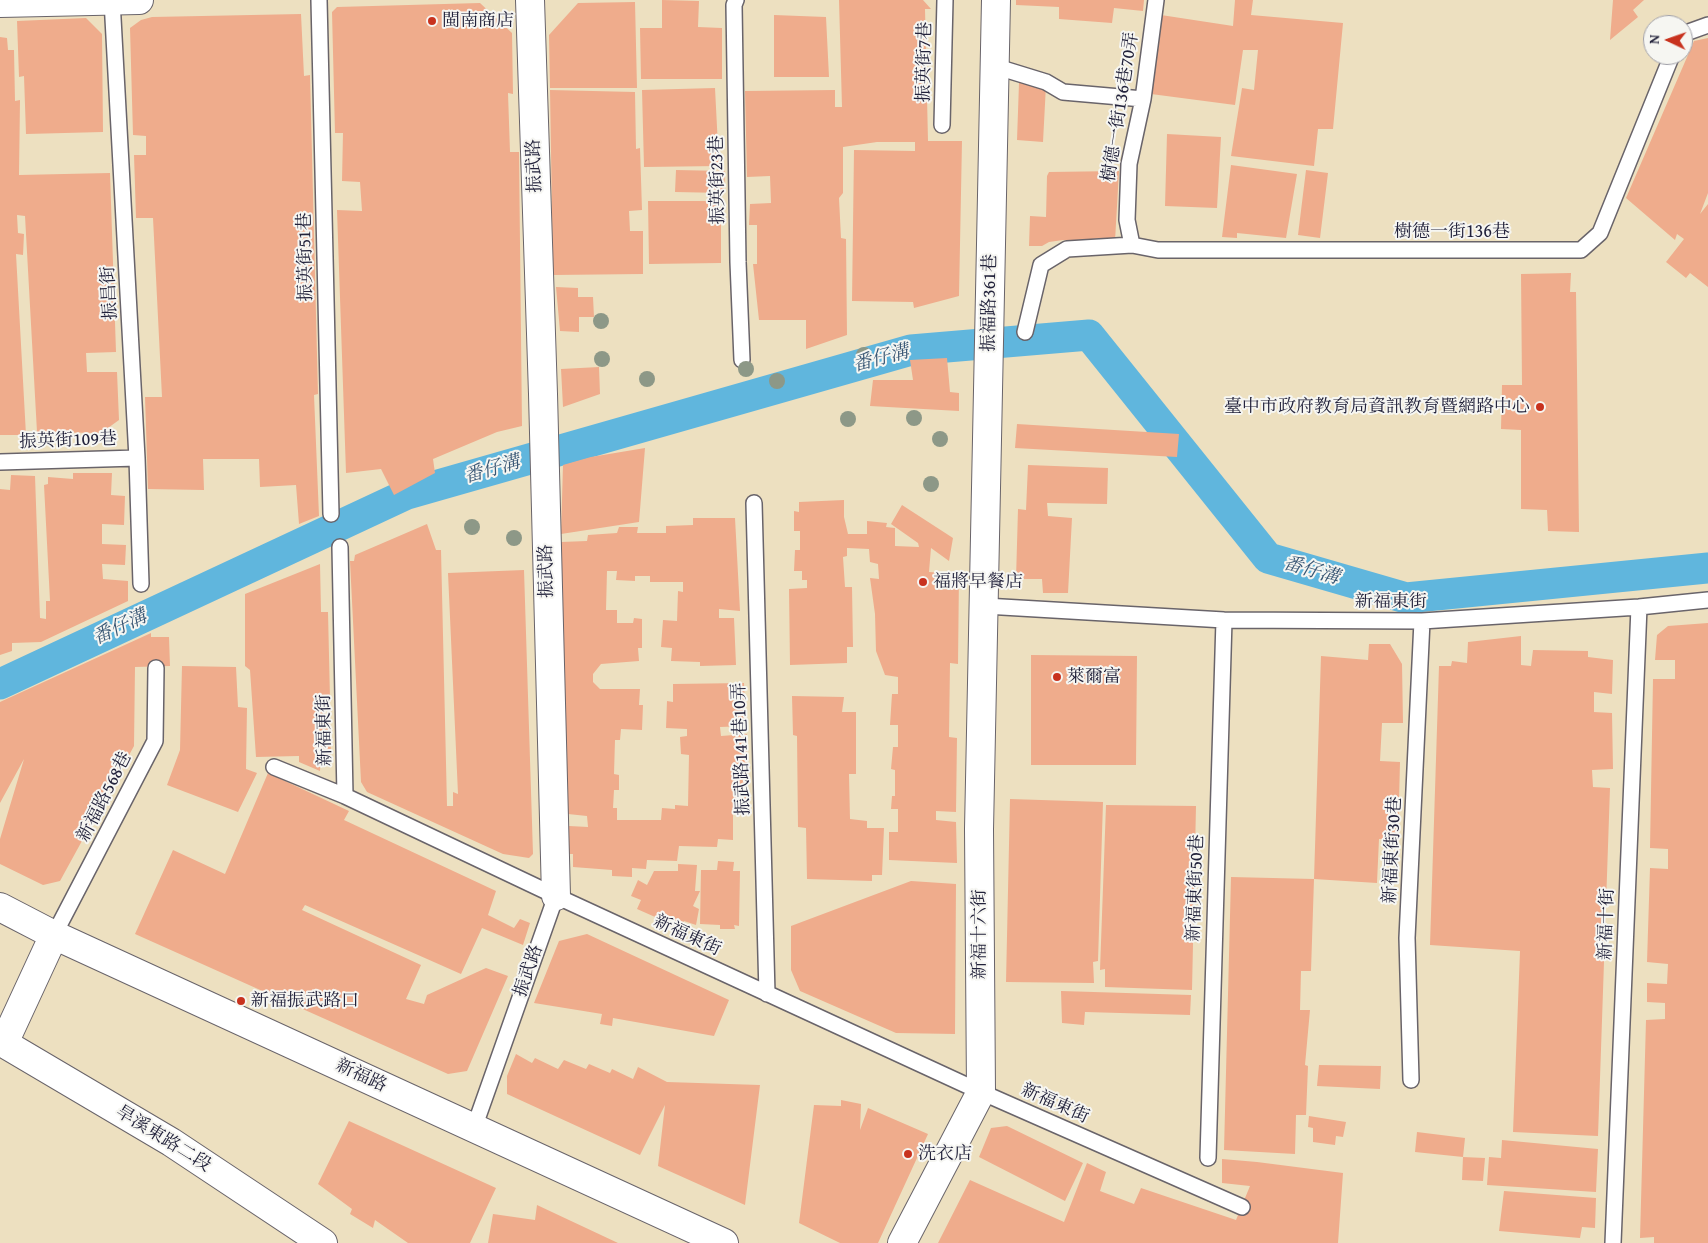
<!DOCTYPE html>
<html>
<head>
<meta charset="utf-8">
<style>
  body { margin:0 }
  #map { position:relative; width:1708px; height:1243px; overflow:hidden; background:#ede0c0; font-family:"Gentium Book Plus",serif }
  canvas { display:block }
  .north { position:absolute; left:1643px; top:15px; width:50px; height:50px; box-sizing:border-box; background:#f6f6f2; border:1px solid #a1a1a9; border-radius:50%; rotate:273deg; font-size:14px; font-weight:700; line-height:20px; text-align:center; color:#22223b }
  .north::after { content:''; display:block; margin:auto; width:18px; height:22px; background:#c8321e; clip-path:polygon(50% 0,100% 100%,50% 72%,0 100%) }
</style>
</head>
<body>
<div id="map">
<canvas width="1708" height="1243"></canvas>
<div class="north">N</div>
</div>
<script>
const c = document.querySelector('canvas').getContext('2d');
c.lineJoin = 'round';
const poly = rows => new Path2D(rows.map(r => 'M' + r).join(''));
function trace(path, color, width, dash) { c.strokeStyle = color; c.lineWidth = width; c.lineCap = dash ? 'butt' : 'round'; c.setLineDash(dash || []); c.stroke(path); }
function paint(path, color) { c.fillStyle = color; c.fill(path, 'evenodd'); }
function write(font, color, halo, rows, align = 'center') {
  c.font = font + ' "Gentium Book Plus","Noto Serif TC",serif'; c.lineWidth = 4; c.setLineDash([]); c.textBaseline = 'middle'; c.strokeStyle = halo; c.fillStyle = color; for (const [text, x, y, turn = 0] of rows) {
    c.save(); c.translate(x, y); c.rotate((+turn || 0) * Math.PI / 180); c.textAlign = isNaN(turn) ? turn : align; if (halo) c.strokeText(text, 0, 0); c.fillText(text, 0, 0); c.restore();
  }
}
const canal = poly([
  [0,684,407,494,911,350,1089,335,1268,558,1406,598,1708,568]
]);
const building = poly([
  [662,0,699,1,698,27,722,28,722,79,641,79,640,28,662,28],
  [839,0,923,0,931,9,925,9,928,141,962,141,959,296,914,308,913,302,852,301,854,150,915,151,915,142,877,142,843,147,843,193,839,198,841,238,846,239,847,335,806,349,806,320,759,320,753,264,757,264,757,225,749,225,750,204,771,203,770,176,747,177,745,91,835,90,835,107,842,107],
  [1016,0,1144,0,1143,11,1114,8,1112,23,1059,19,1059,7,1016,5],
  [1235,0,1253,0,1251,15,1343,23,1333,129,1318,129,1314,166,1231,156,1242,88,1254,90,1258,50,1243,50,1235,105,1151,94,1161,15,1233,26],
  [1613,0,1644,0,1633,10,1638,17,1610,40],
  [635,2,637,88,550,88,549,35,578,3],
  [480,3,512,33,513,94,508,93,510,152,519,152,522,426,497,432,433,459,435,473,394,495,381,469,346,473,337,210,362,211,360,182,342,181,343,133,335,133,332,12,337,7],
  [301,14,304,76,310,75,318,394,314,395,319,516,299,524,296,485,260,487,259,459,203,459,204,490,148,489,145,397,162,397,153,218,136,218,134,155,146,155,146,136,133,135,130,28,141,20,152,17],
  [774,15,826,17,829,77,774,77],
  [86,18,102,34,103,132,26,134,24,76,19,77,17,21],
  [0,37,7,38,8,50,14,50,15,101,20,100,19,175,110,173,116,352,86,353,87,372,117,372,119,420,101,433,37,432,25,216,17,215,18,233,24,234,23,255,16,254,26,435,0,435],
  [1708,38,1708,193,1700,214,1708,204,1708,287,1690,273,1686,278,1666,262,1684,239,1677,234,1675,240,1626,198,1694,41],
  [1019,83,1046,85,1043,142,1017,140],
  [715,88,719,166,644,167,642,90],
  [550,90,635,92,636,149,640,148,642,210,629,211,630,231,643,231,643,274,553,275],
  [1167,134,1221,137,1217,208,1165,206],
  [1231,165,1297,174,1286,238,1237,233,1237,238,1222,237],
  [676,170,725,171,724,193,675,192],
  [1306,170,1328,173,1320,238,1298,235],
  [1119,171,1115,241,1063,240,1049,242,1042,246,1029,246,1030,216,1046,217,1047,176,1049,172],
  [648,201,721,201,721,263,649,264],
  [1571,273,1570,292,1576,292,1579,532,1548,531,1547,510,1521,509,1521,430,1501,429,1502,385,1522,385,1521,274],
  [556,287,578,288,578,297,593,297,594,317,579,317,579,332,560,331],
  [947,358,950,392,959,393,959,411,870,406,873,380,913,380,910,360],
  [599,367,600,394,563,407,561,369],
  [1017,424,1179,434,1177,457,1015,448],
  [645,448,639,522,561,534,563,465,591,457],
  [1028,465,1108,468,1107,504,1047,503,1048,516,1072,518,1068,593,1043,593,1042,579,1016,579,1018,509,1026,510],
  [73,473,112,473,111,495,125,496,124,525,102,524,102,544,126,545,125,565,102,564,103,579,128,581,128,601,41,642,12,643,12,651,0,655,0,489,10,490,11,475,35,476,40,618,46,619,46,601,50,601,44,485,48,484,48,477,73,479],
  [844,500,844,517,848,534,867,534,867,521,887,523,886,527,895,528,895,546,919,547,918,543,891,524,902,505,953,538,949,561,931,548,929,572,959,574,958,664,950,663,949,737,957,738,956,812,936,811,936,820,956,822,957,863,889,860,889,832,898,832,898,809,891,809,892,796,895,796,895,770,891,769,893,747,898,747,898,725,890,725,892,694,898,694,898,677,885,675,876,651,875,614,870,578,879,579,878,564,870,562,869,549,847,548,847,556,843,557,845,587,852,587,853,647,847,647,847,663,790,665,789,589,807,588,807,580,802,580,802,571,794,571,795,550,800,550,800,531,794,531,794,511,799,512,799,502],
  [693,518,735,518,740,611,719,609,719,618,734,618,736,665,700,666,700,662,671,661,672,648,661,647,663,620,677,621,678,591,683,592,683,582,650,582,650,576,635,576,635,581,616,580,617,571,607,571,606,610,617,610,617,623,633,623,634,618,642,619,642,648,638,648,639,661,601,664,593,674,593,682,600,689,640,689,639,705,643,705,642,730,621,729,620,740,615,740,614,774,619,775,619,790,614,790,613,808,617,808,617,820,661,820,662,808,675,809,675,805,688,806,689,755,681,754,680,737,687,736,687,729,666,728,667,701,673,702,673,684,744,683,746,726,720,727,721,736,747,734,747,811,733,811,733,840,718,839,717,847,679,846,677,861,647,860,646,869,632,868,632,877,612,876,612,870,573,867,573,854,568,854,569,826,588,827,587,816,568,814,561,542,587,541,588,535,617,533,619,527,638,527,637,533,666,533,666,526,693,525],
  [427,524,436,550,441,550,447,806,453,806,453,792,458,794,448,573,524,570,533,854,529,858,503,854,367,792,361,782,350,561,354,561,355,555],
  [320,564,321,612,328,612,330,699,325,699,325,720,330,720,331,756,321,756,320,771,299,762,299,756,256,757,250,670,245,666,245,594],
  [1708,623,1708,1243,1654,1243,1654,1237,1640,1238,1646,1020,1665,1019,1665,1003,1647,1002,1647,983,1667,984,1668,964,1647,962,1650,868,1668,869,1668,849,1650,848,1653,679,1675,679,1675,660,1655,660,1657,635,1668,626],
  [151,633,151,637,169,637,170,666,135,667,134,746,60,881,43,885,0,864,0,839,24,759,0,803,0,702],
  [1521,636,1521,665,1531,666,1533,650,1588,651,1588,657,1613,660,1612,694,1594,692,1594,712,1612,713,1613,769,1592,770,1593,787,1610,788,1598,1136,1513,1132,1520,951,1430,945,1439,666,1451,666,1452,661,1467,663,1468,642],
  [1369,644,1390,644,1402,664,1403,723,1382,723,1380,761,1400,762,1398,840,1379,839,1377,883,1314,879,1321,656,1368,660],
  [1031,655,1137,656,1136,765,1031,765],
  [182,666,236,667,238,707,247,708,246,769,257,773,238,812,167,785,180,750],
  [792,696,844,697,842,712,856,712,856,774,849,774,850,819,867,821,867,828,884,828,882,875,872,875,872,881,807,879,806,828,798,827,797,736,793,735],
  [268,773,349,811,344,820,496,891,488,915,514,928,520,919,530,923,523,945,482,928,461,974,305,905,302,910,421,965,406,999,424,1004,427,995,486,968,508,976,467,1071,448,1074,135,934,173,850,225,874],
  [1010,799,1103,802,1098,961,1093,962,1094,983,1006,982],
  [1106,805,1196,806,1192,990,1105,987,1105,969,1100,970],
  [718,861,734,862,733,871,740,871,739,926,734,925,735,929,720,929,720,925,700,924,701,870,717,870],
  [678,864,697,865,695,891,700,891,693,906,699,909,696,925,684,921,680,928,637,909,641,900,631,896,638,880,647,885,654,871,678,871],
  [1231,877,1314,879,1311,971,1301,971,1300,1010,1310,1010,1305,1065,1308,1066,1306,1115,1296,1115,1295,1154,1224,1150],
  [911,881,956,884,955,1034,896,1033,800,991,791,970,791,926],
  [587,934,729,1000,714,1036,613,1018,612,1026,600,1024,602,1014,534,1003,559,941],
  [1061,991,1191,995,1190,1015,1085,1012,1084,1025,1062,1023],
  [516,1054,532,1063,535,1058,558,1069,564,1060,586,1069,589,1064,610,1073,612,1069,633,1079,638,1067,667,1082,760,1085,745,1205,658,1166,665,1105,640,1155,507,1094,507,1076],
  [1319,1065,1381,1066,1380,1089,1317,1086],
  [841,1100,861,1104,860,1130,868,1108,928,1134,878,1243,840,1243,799,1223,814,1105,841,1106],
  [1309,1116,1346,1122,1343,1137,1336,1136,1335,1145,1313,1142,1313,1128,1308,1127],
  [349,1121,496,1188,470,1243,408,1243,375,1220,373,1228,350,1214,352,1209,318,1184],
  [1007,1126,1083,1163,1065,1201,979,1157,991,1128],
  [1417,1132,1465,1138,1463,1157,1415,1152],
  [1502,1140,1598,1149,1596,1192,1487,1185,1489,1157,1501,1158],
  [1463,1157,1485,1158,1483,1181,1462,1180],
  [1222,1159,1257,1162,1343,1173,1338,1243,938,1243,970,1180,1064,1222,1087,1163,1106,1172,1100,1191,1134,1204,1141,1188,1236,1220,1250,1186,1222,1183],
  [1504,1191,1596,1198,1595,1228,1582,1227,1580,1238,1499,1231],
  [537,1205,618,1243,488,1243,493,1214,535,1220]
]);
const service = poly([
  [112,0,137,458,141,584],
  [319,0,331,514],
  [736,0,734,5,738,262,742,360],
  [1156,0,1143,99,1129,164,1127,220,1132,245,1158,250,1581,250,1600,233,1672,55],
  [1683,34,1708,25],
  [994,66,1046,82,1063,92,1143,99],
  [942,125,945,0],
  [1025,332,1041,265,1067,249,1132,245],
  [0,462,137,458],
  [754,503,767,994],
  [340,547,345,796,556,896,981,1092,1242,1207],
  [985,606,1224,620,1422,621,1639,607,1708,600],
  [274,767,345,796],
  [54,935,155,741,156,668],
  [1411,1080,1407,938,1422,621],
  [474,1128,556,896],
  [1208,1158,1224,620],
  [1613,1243,1639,607]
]);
const minor = poly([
  [530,0,543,394,556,896],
  [0,3,139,0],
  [0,907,54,935,724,1243],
  [0,1041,171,1142,323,1243],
  [4,1043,54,935],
  [902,1243,981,1092,979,829,996,0]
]);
const trees = [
  [601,321],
  [864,355],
  [602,359],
  [746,369],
  [647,379],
  [777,381],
  [914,418],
  [848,419],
  [940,439],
  [931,484],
  [472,527],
  [514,538]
];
const markers = [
  [432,21,5,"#c8321e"],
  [1540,407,5,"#c8321e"],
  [923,582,5,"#c8321e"],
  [1057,677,5,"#c8321e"],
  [241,1001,5,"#c8321e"],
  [908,1154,5,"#c8321e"]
];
const poiNames = [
  ["閩南商店",442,21],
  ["臺中市政府教育局資訊教育暨網路中心",1530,407,"right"],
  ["福將早餐店",933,582],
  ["萊爾富",1067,677],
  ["新福振武路口",251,1001],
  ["洗衣店",918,1154]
];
const streetNames = [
  ["振英街7巷",925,62,-89],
  ["樹德一街136巷70弄",1121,107,-81],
  ["振武路",535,166,-92],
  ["振英街23巷",718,180,-91],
  ["樹德一街136巷",1452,232],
  ["振英街51巷",306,257,-91],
  ["振昌街",110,293,-93],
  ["振福路361巷",990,303,-89],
  ["振英街109巷",68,441,-2],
  ["振武路",547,571,-91],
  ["新福東街",1391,602],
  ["新福東街",325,730,-91],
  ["振武路141巷10弄",742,749,-92],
  ["新福路568巷",105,797,-63],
  ["新福東街30巷",1393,850,-87],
  ["新福東街50巷",1196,888,-88],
  ["新福十街",1607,924,-88],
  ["新福十六街",980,934,-90],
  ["新福東街",687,936,25],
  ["振武路",529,971,-71],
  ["新福路",361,1076,25],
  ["新福東街",1055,1104,24],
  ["旱溪東路二段",163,1139,32]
];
const waterNames = [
  ["番仔溝",881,359,-15],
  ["番仔溝",492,470,-16],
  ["番仔溝",1311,571,16],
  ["番仔溝",120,628,-25]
];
trace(canal, '#60b6dd', 31);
paint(building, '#efac8c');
trace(service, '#69646a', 18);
trace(minor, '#69646a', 30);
trace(service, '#fff', 15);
trace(minor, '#fff', 28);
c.fillStyle = '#8d9887';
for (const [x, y] of trees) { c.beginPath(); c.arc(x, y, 8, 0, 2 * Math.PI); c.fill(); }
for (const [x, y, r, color] of markers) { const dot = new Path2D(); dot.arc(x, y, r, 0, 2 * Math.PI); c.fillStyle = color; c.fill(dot); trace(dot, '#f6f6f2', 2); }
write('18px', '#22223b', '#f6f6f2', poiNames, 'left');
write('18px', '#22223b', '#f6f6f2', streetNames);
write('italic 19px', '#385674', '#f6f6f2', waterNames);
</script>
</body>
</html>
